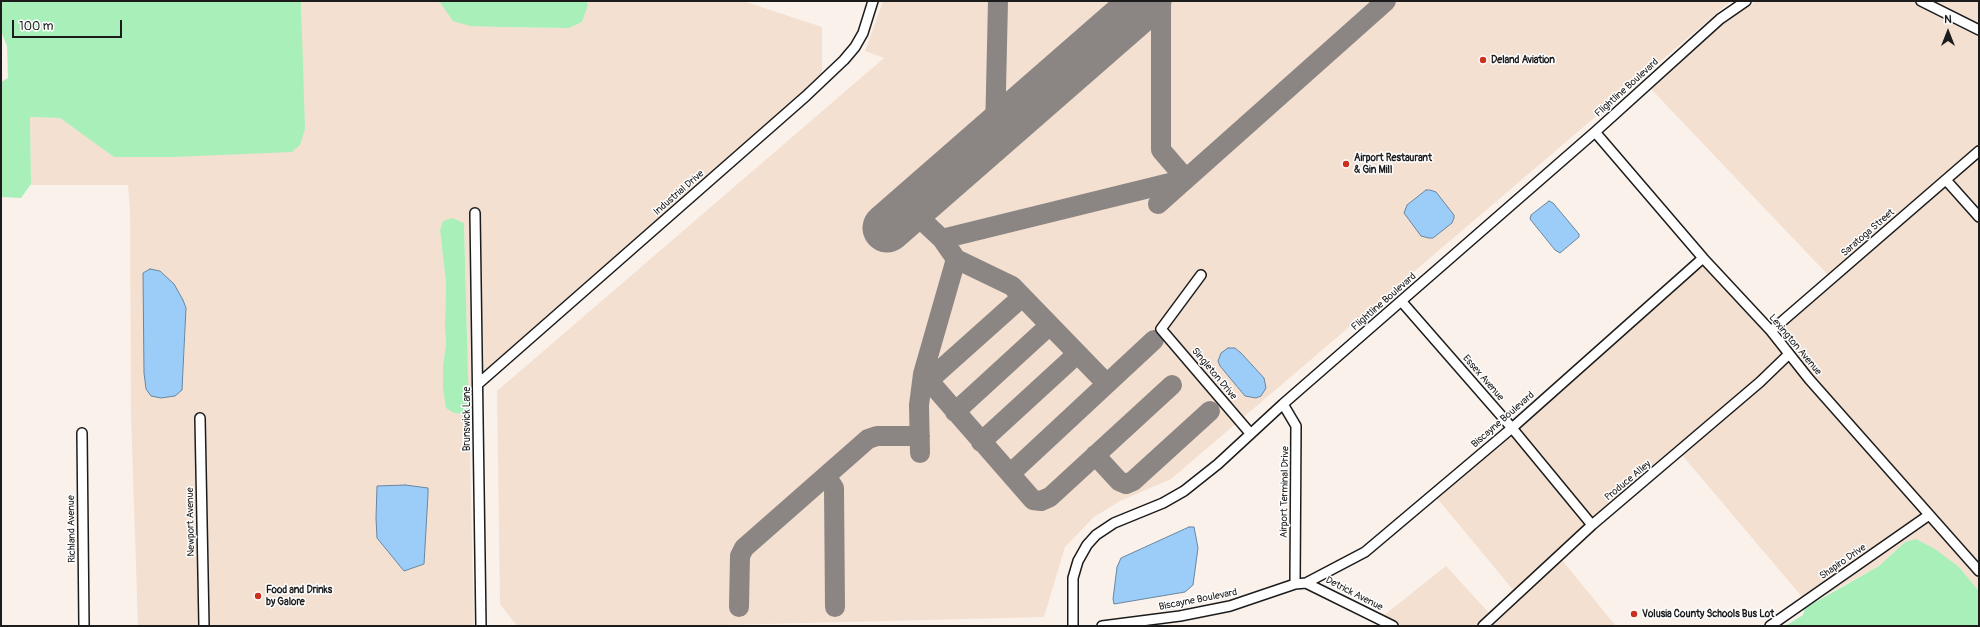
<!DOCTYPE html>
<html>
<head>
<meta charset="utf-8">
<style>
  body { margin:0 }
  #map { position:relative; width:1980px; height:627px; overflow:hidden; background:#faf1ea; font-family:Pangolin,sans-serif }
  canvas { display:block }
  .frame { position:absolute; inset:0; border:2px solid #1c1c1c; pointer-events:none }
  .north { position:absolute; left:1928px; top:12px; width:40px; height:40px; -webkit-text-stroke:3px #fff; paint-order:stroke; rotate:0deg; font-size:11px; font-weight:700; line-height:16px; text-align:center; color:#1c1c1c }
  .north::after { content:''; display:block; margin:auto; width:14px; height:18px; background:#1c1c1c; clip-path:polygon(50% 0,100% 100%,50% 72%,0 100%) }
  .scale { position:absolute; left:12px; top:20px; width:110px; height:18px; box-sizing:border-box; border:2px solid #1c1c1c; border-top:0; padding-left:5px; font-size:12px; line-height:14px; white-space:nowrap; color:#1c1c1c; -webkit-text-stroke:3px #fff; paint-order:stroke }
</style>
</head>
<body>
<div id="map">
<canvas width="1980" height="627"></canvas>
<div class="frame"></div>
<div class="north">N</div>
<div class="scale">100 m</div>
</div>
<script>
const c = document.querySelector('canvas').getContext('2d');
c.lineJoin = 'round';
function paint(path, color) { c.fillStyle = color; c.fill(path, 'evenodd'); }
const poly = rows => new Path2D(rows.map(r => 'M' + r).join(''));
function trace(path, color, width, dash) { c.strokeStyle = color; c.lineWidth = width; c.lineCap = dash ? 'butt' : 'round'; c.setLineDash(dash || []); c.stroke(path); }
function write(font, color, halo, rows, align = 'center') {
  c.font = font + ' Pangolin,sans-serif'; c.lineWidth = 3; c.setLineDash([]); c.textBaseline = 'middle'; c.strokeStyle = halo; c.fillStyle = color; for (const [text, x, y, turn = 0] of rows) {
    c.save(); c.translate(x, y); c.rotate((+turn || 0) * Math.PI / 180); c.textAlign = isNaN(turn) ? turn : align; if (halo) c.strokeText(text, 0, 0); c.fillText(text, 0, 0); c.restore();
  }
}
const built = poly([
  [301,1,439,1,500,27,569,28,582,22,588,5,586,1,743,1,822,27,822,76,474,382,473,385,468,390,464,223,440,230,446,283,445,328,446,345,443,365,454,413,462,414,469,413,474,626,208,626,204,414,197,414,200,626,138,626,131,416,130,210,128,185,31,185,30,117,60,118,115,157,302,32],
  [174,284,186,322,183,380],
  [377,486,428,489,424,564,404,571,377,538],
  [883,1,1731,1,1171,479,1120,501,1094,517,1065,547,1044,617,687,626,517,626,500,604,497,391,884,58,865,51],
  [1757,1,1912,1,1979,34,1979,146,1829,276,1650,88,1724,21],
  [1930,1,1979,1,1979,25],
  [1979,157,1979,211,1952,180],
  [1946,185,1979,223,1979,565,1812,376,1776,332],
  [1702,263,1768,334,1783,353,1758,379,1592,519,1517,429],
  [1788,360,1923,514,1803,598,1682,455,1762,386],
  [1511,434,1586,525,1514,591,1436,497],
  [1928,520,1977,574,1979,577,1979,591,1959,567,1905,542,1879,566,1809,604],
  [1561,559,1616,626,1489,626],
  [1446,566,1490,614,1477,626,1402,626,1383,616]
]);
const green = poly([
  [1,1,301,1,305,129,300,145,292,152,173,157,114,157,60,118,30,117,31,184,21,198,1,197,1,82,8,78,7,46,1,31],
  [439,1,586,1,588,5,582,22,569,28,500,27,470,26,453,21],
  [452,218,464,223,469,413,462,414,454,413,446,408,443,388,443,365,446,345,445,328,446,283,440,230,443,221],
  [1916,539,1935,549,1959,567,1979,591,1979,626,1785,626,1803,615,1805,608,1879,566,1905,542]
]);
const water = poly([
  [1426,190,1430,190,1436,192,1454,215,1454,218,1452,223,1433,238,1429,238,1421,236,1404,213,1407,205,1426,190],
  [1549,201,1553,203,1579,234,1579,237,1560,253,1555,250,1530,219,1531,215,1549,201],
  [150,269,160,271,174,284,183,300,186,308,182,390,175,396,161,398,151,396,146,389,144,373,143,273,150,269],
  [1228,348,1235,348,1241,353,1264,378,1266,388,1261,396,1256,398,1245,396,1220,366,1218,361,1221,353,1228,348],
  [405,485,428,488,428,494,424,564,404,571,377,538,376,518,377,486,405,485],
  [1189,527,1194,527,1198,548,1193,585,1185,592,1114,604,1113,599,1117,567,1121,558,1189,527]
]);
const taxiway = poly([
  [995,134,998,1],
  [1158,204,1386,1],
  [910,209,942,239,1186,179,1161,150,1161,1],
  [956,259,1012,286,1106,383],
  [923,374,1033,500,1041,501,1050,497,1172,385],
  [928,381,1022,297],
  [955,412,1050,325],
  [981,442,1077,354],
  [920,453,919,405,923,374,956,259,942,239],
  [1095,455,1119,481,1126,484,1133,481,1210,411],
  [1011,473,1154,340],
  [826,476,834,488,835,607],
  [739,607,740,556,744,548,868,439,877,436,920,436]
]);
const runway = poly([
  [887,228,1147,1]
]);
const minor = poly([
  [1921,1,1979,30],
  [1595,132,1703,258,1771,331,1809,379,1979,571],
  [1946,180,1979,217],
  [475,213,481,626],
  [1201,275,1161,329,1250,433],
  [1402,302,1512,428,1592,525],
  [1771,331,1979,151],
  [478,384,806,96,844,60,855,47,863,33,873,1],
  [1283,404,1296,426,1295,584],
  [200,418,204,626],
  [82,433,84,626],
  [1306,583,1393,626],
  [1073,626,1073,578,1078,561,1087,545,1096,535,1114,523,1163,503,1184,491,1218,464,1283,404,1595,132,1720,19,1746,1],
  [1102,626,1180,616,1230,606,1295,584,1306,583,1365,552,1512,428,1703,258],
  [1483,626,1592,525,1760,382,1789,354],
  [1770,626,1929,515]
]);
const markers = [
  [1483,60,4,"#c8321e"],
  [1346,164,4,"#c8321e"],
  [258,596,4,"#c8321e"],
  [1634,614,4,"#c8321e"]
];
const poiNames = [
  ["Deland Aviation",1491,60],
  ["Airport Restaurant",1354,158],
  ["& Gin Mill",1354,170],
  ["Food and Drinks",266,590],
  ["by Galore",266,602],
  ["Volusia County Schools Bus Lot",1642,614]
];
const streetNames = [
  ["Flightline Boulevard",1627,88,-42],
  ["Industrial Drive",679,193,-41],
  ["Saratoga Street",1868,233,-41],
  ["Flightline Boulevard",1384,302,-41],
  ["Lexington Avenue",1795,345,50],
  ["Singleton Drive",1214,374,50],
  ["Essex Avenue",1483,378,49],
  ["Brunswick Lane",467,419,-90],
  ["Biscayne Boulevard",1503,420,-41],
  ["Produce Alley",1628,481,-40],
  ["Airport Terminal Drive",1285,492,-89],
  ["Newport Avenue",191,522,-91],
  ["Richland Avenue",72,529,-91],
  ["Shapiro Drive",1843,562,-35],
  ["Detrick Avenue",1354,594,27],
  ["Biscayne Boulevard",1198,600,-11]
];
paint(built, '#f4e0d1');
paint(green, '#a9efba');
paint(water, '#9ccdf8');
trace(water, '#6986a0', 1);
trace(taxiway, '#8b8683', 20);
trace(runway, '#8b8683', 49);
trace(minor, '#1c1c1c', 12);
trace(minor, '#fff', 9);
for (const [x, y, r, color] of markers) { const dot = new Path2D(); dot.arc(x, y, r, 0, 2 * Math.PI); c.fillStyle = color; c.fill(dot); trace(dot, '#fff', 1.5); }
write('bold 10px', '#1c1c1c', '#fff', poiNames, 'left');
write('10px', '#1c1c1c', '#fff', streetNames);
</script>
</body>
</html>
